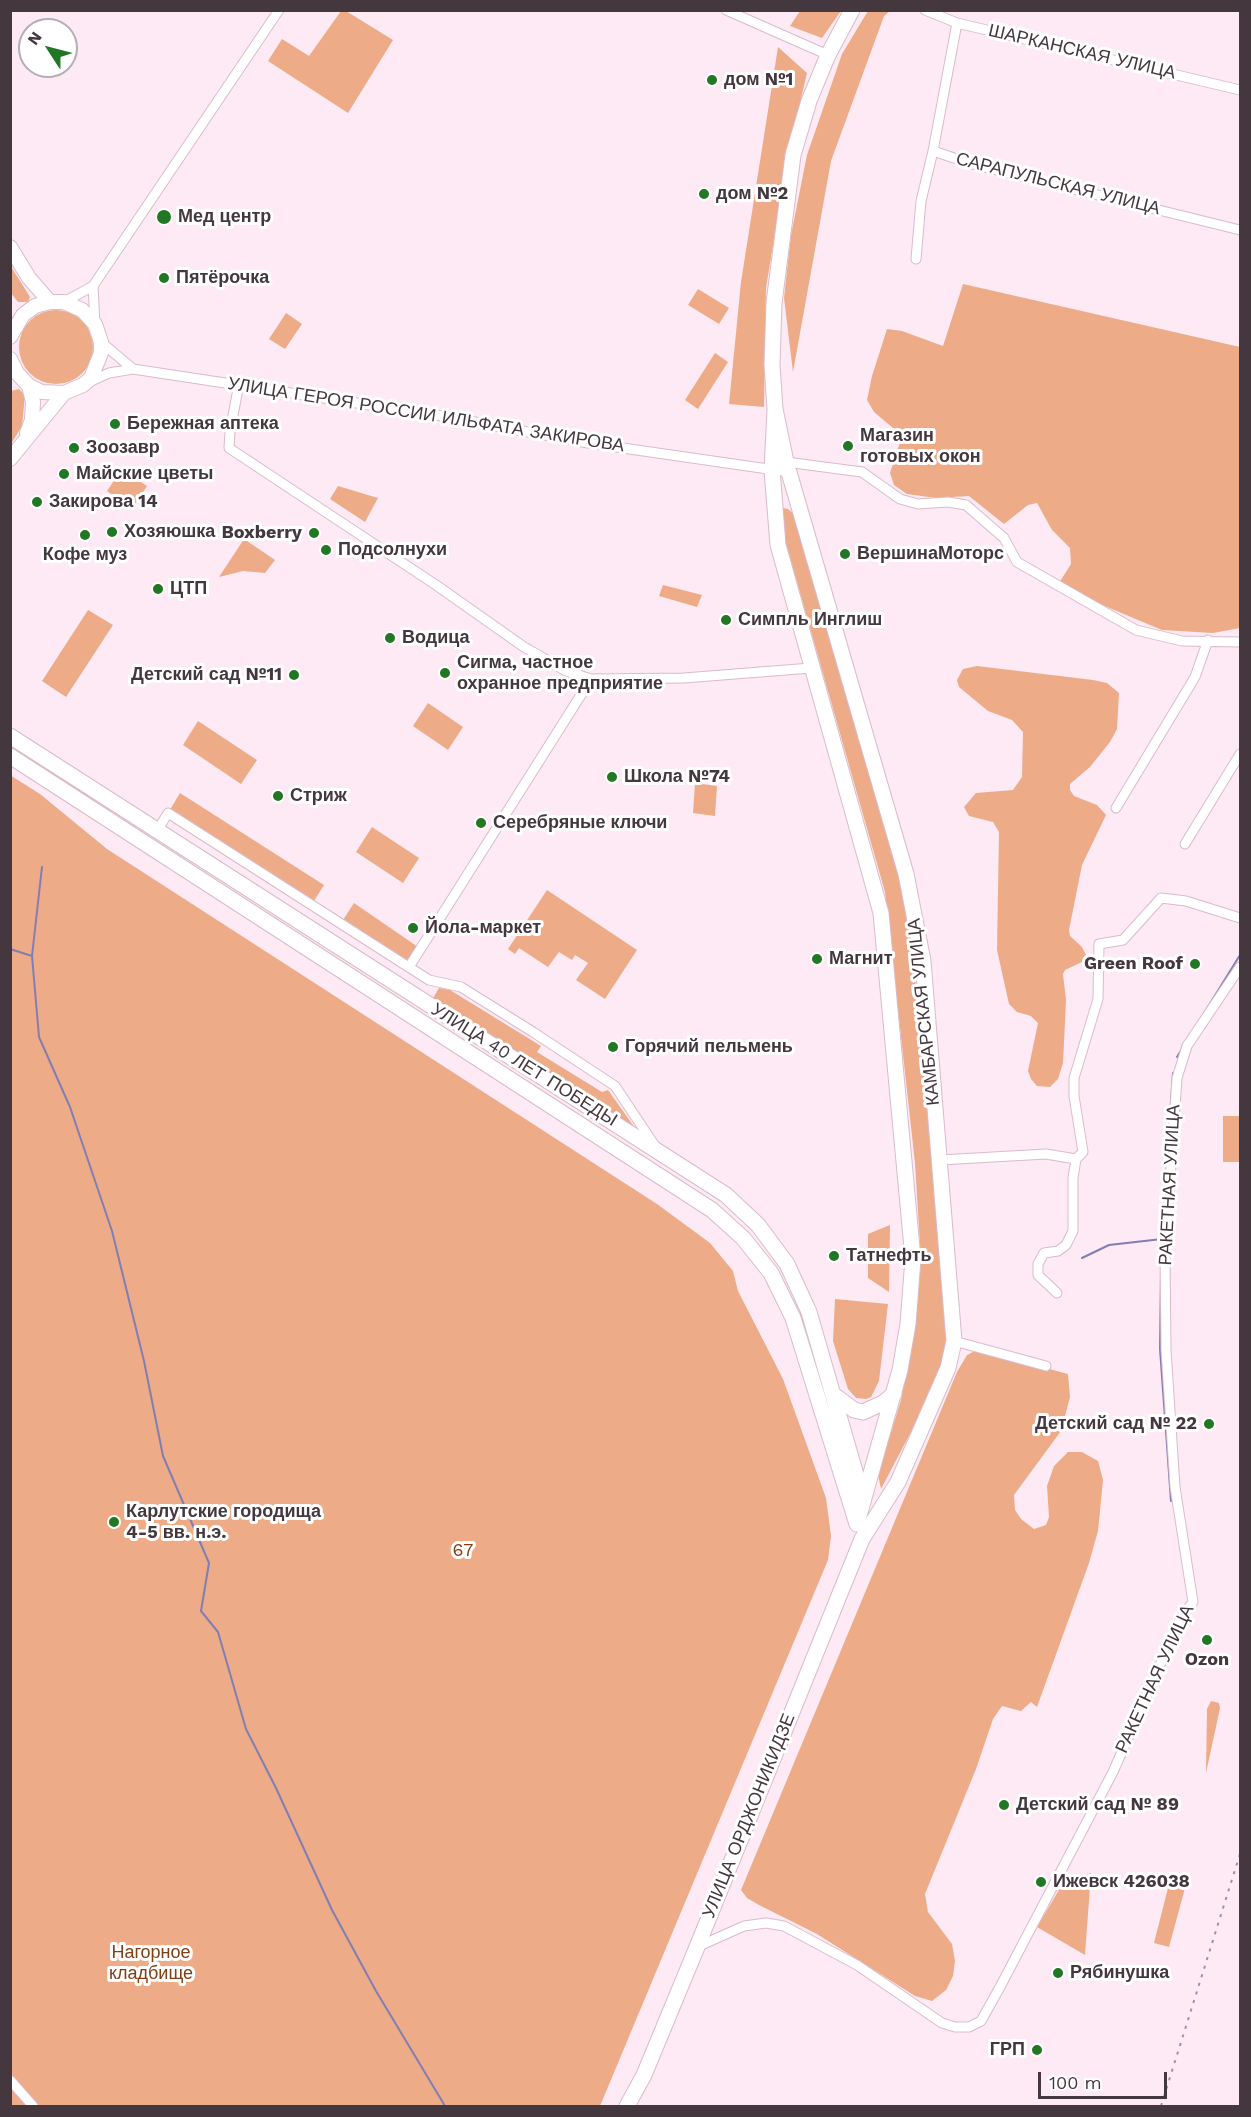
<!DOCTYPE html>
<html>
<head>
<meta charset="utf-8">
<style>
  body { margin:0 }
  #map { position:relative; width:1251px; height:2117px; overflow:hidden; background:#fdeaf4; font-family:"Work Sans",sans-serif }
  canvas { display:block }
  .frame { position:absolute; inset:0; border:12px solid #44373e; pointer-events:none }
  .north { position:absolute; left:18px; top:18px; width:60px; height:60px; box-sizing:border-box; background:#fff; border:2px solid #b4afb2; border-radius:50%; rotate:306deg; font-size:16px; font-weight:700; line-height:24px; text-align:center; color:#44373e }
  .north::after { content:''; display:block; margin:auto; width:21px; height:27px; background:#217723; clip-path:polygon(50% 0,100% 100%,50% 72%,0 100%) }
  .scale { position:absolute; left:1038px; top:2072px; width:129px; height:27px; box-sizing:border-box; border:3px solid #44373e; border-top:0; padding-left:8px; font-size:18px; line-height:21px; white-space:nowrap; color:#44373e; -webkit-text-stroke:4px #fff; paint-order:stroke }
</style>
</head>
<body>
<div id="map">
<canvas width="1251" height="2117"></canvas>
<div class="frame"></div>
<div class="north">N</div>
<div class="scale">100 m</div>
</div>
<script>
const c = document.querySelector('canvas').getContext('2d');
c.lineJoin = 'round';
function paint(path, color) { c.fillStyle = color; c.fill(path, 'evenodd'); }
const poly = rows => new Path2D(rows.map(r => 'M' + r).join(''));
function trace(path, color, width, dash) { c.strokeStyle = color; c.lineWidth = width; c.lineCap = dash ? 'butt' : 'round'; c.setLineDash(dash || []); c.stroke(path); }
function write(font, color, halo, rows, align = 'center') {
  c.font = font + ' "Work Sans",sans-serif'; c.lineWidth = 6; c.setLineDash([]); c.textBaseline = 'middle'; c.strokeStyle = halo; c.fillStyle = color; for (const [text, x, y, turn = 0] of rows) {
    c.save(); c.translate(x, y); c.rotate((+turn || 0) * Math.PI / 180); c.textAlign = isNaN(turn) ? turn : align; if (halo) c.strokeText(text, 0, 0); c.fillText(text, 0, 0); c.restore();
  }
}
const green = poly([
  [341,11,346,11,393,40,348,113,268,61,282,39,309,56],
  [800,11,800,10,841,11,822,38,790,26],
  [868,11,890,11,884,16,831,161,793,372,784,298,791,235,807,155,842,54],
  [778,47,807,73,788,154,766,288,764,407,729,404,741,282],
  [10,265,30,297,28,302,18,302,11,293],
  [963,284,1240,347,1240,628,1213,633,1162,630,1064,589,1059,583,1071,564,1070,548,1052,530,1037,503,1028,505,1004,524,969,496,936,498,907,494,894,485,890,473,901,439,899,433,874,412,867,400,872,376,887,329,902,331,943,346],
  [698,289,729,308,719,324,688,305],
  '19 347a37 37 0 1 1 74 0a37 37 0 1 1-74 0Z',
  [286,313,302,324,285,349,269,339],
  [715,353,728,362,698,409,685,400],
  [19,389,25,395,22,426,11,444,11,391],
  [122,469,147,486,132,509,107,491],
  [338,486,378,498,365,522,330,499],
  [783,508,788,509,795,515,902,887,910,925,947,1318,945,1358,931,1394,881,1489,878,1475,901,1400,916,1321,921,1261,915,1163,885,892,780,522,780,512],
  [244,539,275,560,265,573,243,571,219,577],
  [663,585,702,595,697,607,659,596],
  [88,610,113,625,66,697,42,681],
  [977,666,1093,680,1107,683,1119,693,1117,729,1110,742,1090,767,1070,784,1070,790,1074,796,1097,805,1106,815,1082,865,1069,930,1070,936,1082,947,1086,955,1084,961,1065,970,1063,974,1066,1000,1063,1063,1058,1079,1050,1087,1037,1086,1031,1079,1028,1071,1038,1023,1031,1016,1017,1012,1009,1004,997,950,999,832,993,822,969,816,964,807,976,793,1013,790,1022,777,1023,732,1012,720,988,711,959,687,957,680,963,669],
  [428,703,463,727,448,750,413,726],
  [198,721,257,760,241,784,183,745],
  [10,775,40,794,107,849,657,1204,710,1243,733,1271,738,1291,783,1379,826,1498,831,1536,828,1560,600,2106,11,2106],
  [695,783,717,786,715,816,693,813],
  [180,793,324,885,312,904,168,813],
  [372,827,419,858,403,883,356,852],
  [547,890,637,950,605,999,576,980,588,963,575,955,572,960,559,952,548,967,519,948,515,954,508,949],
  [354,903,421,949,409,967,341,923],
  [439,988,450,990,541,1046,537,1052,602,1092,608,1090,635,1128,433,998],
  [1223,1116,1240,1116,1240,1162,1223,1162],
  [890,1225,889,1292,868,1278,868,1234],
  [835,1299,888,1304,879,1381,871,1397,866,1399,856,1398,848,1389,833,1341],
  [977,1350,1068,1374,1070,1397,1061,1431,1014,1495,1015,1510,1021,1519,1034,1529,1046,1525,1049,1517,1047,1486,1054,1466,1068,1452,1082,1452,1098,1461,1103,1480,1098,1531,1089,1563,1037,1707,1031,1702,1021,1711,1002,1706,993,1719,976,1769,925,1894,928,1912,952,1944,955,1961,953,1976,946,1990,932,2001,915,1996,817,1934,759,1905,747,1898,741,1890,957,1372,967,1355],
  [1211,1701,1219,1703,1220,1708,1206,1773,1207,1709],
  [1091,1873,1085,1955,1037,1927,1063,1883],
  [1169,1884,1185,1888,1169,1947,1154,1943]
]);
const stream = poly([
  [42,867,32,956,39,1037,70,1107,112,1231,144,1361,163,1456,209,1563,201,1611,218,1632,246,1729,276,1788,332,1910,376,1991,445,2106],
  [10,949,32,956],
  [1177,1057,1240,955],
  [1167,1160,1173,1073],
  [1082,1258,1109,1245,1162,1239],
  [1161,1273,1160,1349,1171,1501]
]);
const street = poly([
  [726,10,828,55],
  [925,10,957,23,1240,90],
  [957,23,933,151,972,164,1240,230],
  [916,259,921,201,933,151],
  [93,286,95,324],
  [64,302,93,286,279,10],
  [101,342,133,369],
  [87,383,109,373,133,369,442,416,588,443,789,472],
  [239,384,230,431,229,448,436,585,524,647,566,671,591,679,684,678,811,668],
  [786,462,862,472,900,499,918,504,948,502,966,505,1004,538,1017,562,1136,630,1182,641,1240,642],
  [1116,808,1195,677,1208,640],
  [157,831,168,813,418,973,429,980,461,987,533,1032,615,1086,655,1146],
  [1185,844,1240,754],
  [409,967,591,679],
  [940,1160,1046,1154,1076,1159],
  [1057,1293,1038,1275,1038,1264,1044,1253,1058,1251,1066,1245,1073,1231,1073,1178,1076,1159,1083,1152,1074,1096,1074,1078,1098,999,1099,944,1123,940,1161,898,1186,901,1240,918],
  [954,1341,1046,1366],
  [697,1947,744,1926,766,1923,784,1926,857,1965,942,2023,955,2027,969,2027,981,2021,1000,1987,1113,1772,1163,1658,1182,1616,1193,1602,1175,1487,1166,1350,1165,1254,1177,1078,1187,1046,1240,967],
  [10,2080,33,2106]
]);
const secondary = poly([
  [10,247,29,278,50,302],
  [10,337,23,315,35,306,50,302,64,302,82,310,95,324,101,342,101,353,91,378,83,385,64,393,42,392,29,386,17,373,10,359],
  [27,433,32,420,33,402,29,386],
  [10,459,64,393]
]);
const primary = poly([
  [852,10,828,55,809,101,793,155,774,303,772,365,775,409,772,470,778,545,881,913,913,1259,908,1324,900,1370,857,1523],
  [10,736,726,1195,758,1225,787,1264,809,1312,863,1499],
  [10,756,712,1210,743,1238,771,1273,793,1318,857,1524],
  [834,1395,854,1410,863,1412,883,1403,894,1394],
  [627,2106,644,2075,697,1947,862,1539,898,1482,948,1368,954,1341,923,961,906,874,786,462,775,409]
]);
const rail = poly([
  [1161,2106,1240,1854]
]);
const markers = [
  [712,80,6,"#217723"],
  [704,194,6,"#217723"],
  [164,217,8,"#217723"],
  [164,278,6,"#217723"],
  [115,424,6,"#217723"],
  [848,446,6,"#217723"],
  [74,448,6,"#217723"],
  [64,474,6,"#217723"],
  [37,502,6,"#217723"],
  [112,532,6,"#217723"],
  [314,533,6,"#217723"],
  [85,535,6,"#217723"],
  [326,550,6,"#217723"],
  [845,554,6,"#217723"],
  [158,589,6,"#217723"],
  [726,620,6,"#217723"],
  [390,638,6,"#217723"],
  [445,673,6,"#217723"],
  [294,675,6,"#217723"],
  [612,777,6,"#217723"],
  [278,796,6,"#217723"],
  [481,823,6,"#217723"],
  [413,928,6,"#217723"],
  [817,959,6,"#217723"],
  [1195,964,6,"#217723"],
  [613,1047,6,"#217723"],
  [834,1256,6,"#217723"],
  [1209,1424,6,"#217723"],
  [114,1522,6,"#217723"],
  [1207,1640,6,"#217723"],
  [1004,1805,6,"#217723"],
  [1041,1882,6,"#217723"],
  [1058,1973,6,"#217723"],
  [1037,2050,6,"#217723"]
];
const streetNames = [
  ["ШАРКАНСКАЯ УЛИЦА",1082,52,13],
  ["САРАПУЛЬСКАЯ УЛИЦА",1058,184,14],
  ["УЛИЦА ГЕРОЯ РОССИИ ИЛЬФАТА ЗАКИРОВА",426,415,9],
  ["КАМБАРСКАЯ УЛИЦА",924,1012,-96],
  ["УЛИЦА 40 ЛЕТ ПОБЕДЫ",524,1065,32],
  ["РАКЕТНАЯ УЛИЦА",1170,1185,-87],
  ["РАКЕТНАЯ УЛИЦА",1155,1679,-65],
  ["УЛИЦА ОРДЖОНИКИДЗЕ",749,1816,-68]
];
const poiNames = [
  ["дом №1",724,80],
  ["дом №2",716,194],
  ["Мед центр",178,217],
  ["Пятёрочка",176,278],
  ["Бережная аптека",127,424],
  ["Магазин",860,436],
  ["готовых окон",860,457],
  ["Зоозавр",86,448],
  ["Майские цветы",76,474],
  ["Закирова 14",49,502],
  ["Хозяюшка",124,532],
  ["Boxberry",302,533,"right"],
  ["Подсолнухи",338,550],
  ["ВершинаМоторс",857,554],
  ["Кофе муз",85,555,"center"],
  ["ЦТП",170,589],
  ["Симпль Инглиш",738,620],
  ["Водица",402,638],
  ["Сигма, частное",457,663],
  ["охранное предприятие",457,684],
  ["Детский сад №11",282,675,"right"],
  ["Школа №74",624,777],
  ["Стриж",290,796],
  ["Серебряные ключи",493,823],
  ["Йола-маркет",425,928],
  ["Магнит",829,959],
  ["Green Roof",1183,964,"right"],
  ["Горячий пельмень",625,1047],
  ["Татнефть",846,1256],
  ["Детский сад № 22",1197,1424,"right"],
  ["Карлутские городища",126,1512],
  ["4-5 вв. н.э.",126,1533],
  ["Ozon",1207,1660,"center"],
  ["Детский сад № 89",1016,1805],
  ["Ижевск 426038",1053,1882],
  ["Рябинушка",1070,1973],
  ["ГРП",1025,2050,"right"]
];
const parkNames = [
  ["67",463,1551],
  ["Нагорное",151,1953],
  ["кладбище",151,1974]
];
paint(green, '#eeab88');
trace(stream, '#817eb2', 2);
trace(street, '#dabbcb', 11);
trace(secondary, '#dabbcb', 16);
trace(primary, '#dabbcb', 17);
trace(street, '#fff', 9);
trace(secondary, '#fff', 14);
trace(primary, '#fff', 15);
trace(rail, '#a1919a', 2, [3, 6]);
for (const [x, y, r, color] of markers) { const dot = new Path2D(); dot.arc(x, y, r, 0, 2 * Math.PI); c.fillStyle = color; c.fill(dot); trace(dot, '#fff', 2); }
write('18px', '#44373e', '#fff', streetNames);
write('bold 18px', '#44373e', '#fff', poiNames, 'left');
write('18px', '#803e14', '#fff', parkNames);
</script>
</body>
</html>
